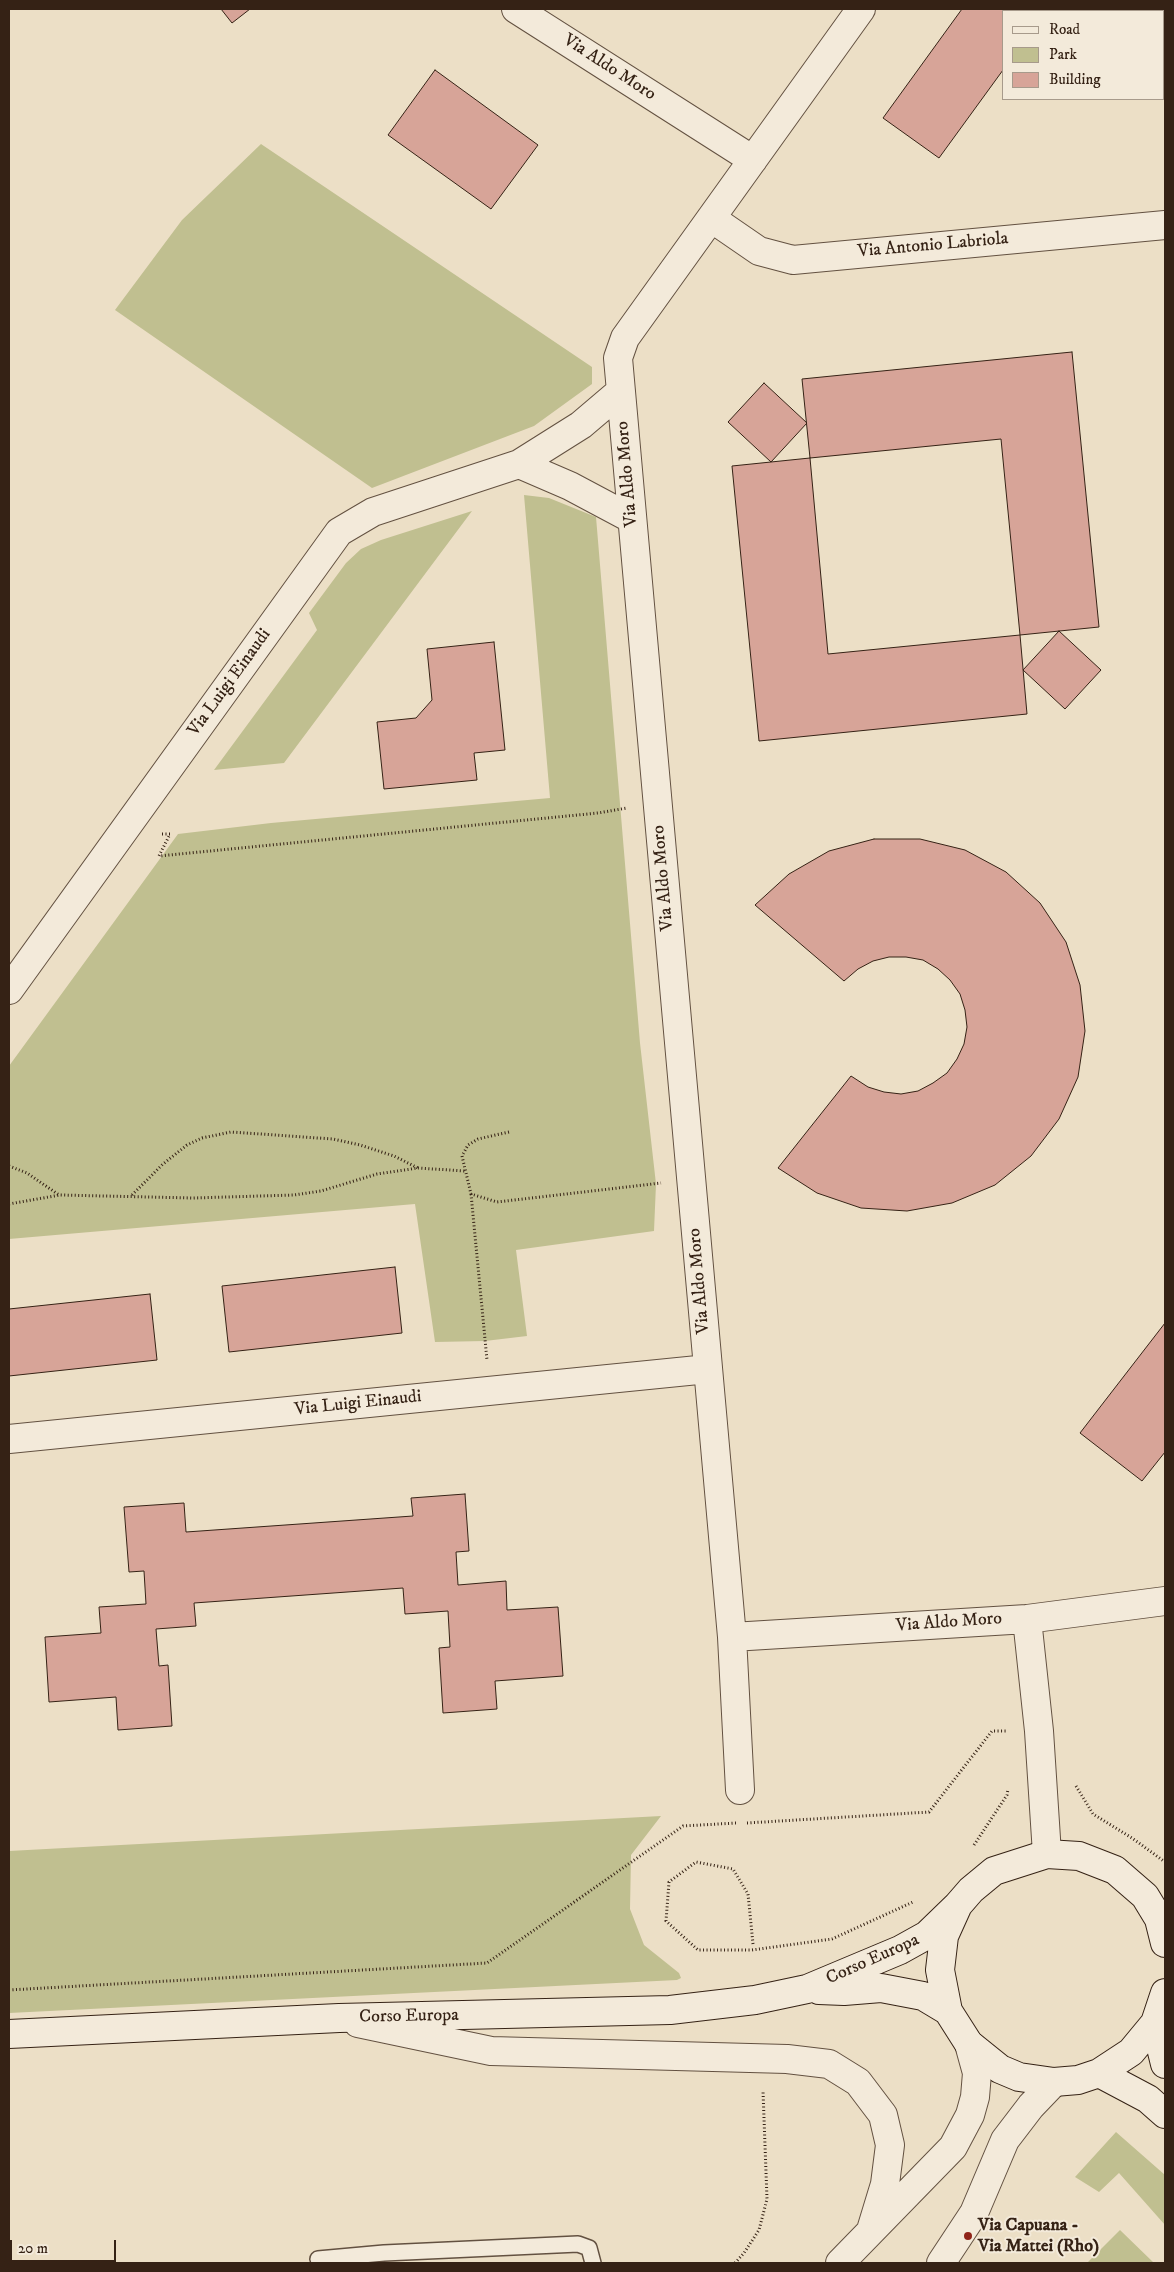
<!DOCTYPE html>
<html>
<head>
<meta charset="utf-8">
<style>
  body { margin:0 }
  #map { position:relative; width:1174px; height:2272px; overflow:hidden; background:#ecdfc6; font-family:"IM FELL DW Pica",serif }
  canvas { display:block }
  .frame { position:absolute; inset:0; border:10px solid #352215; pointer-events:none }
  .legend { position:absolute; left:1002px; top:10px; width:162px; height:90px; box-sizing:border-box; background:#f3eada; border:1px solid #a79a8b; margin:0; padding:6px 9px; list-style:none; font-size:15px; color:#352215 }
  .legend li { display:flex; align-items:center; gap:10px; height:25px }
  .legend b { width:25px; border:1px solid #a79a8b }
  .scale { position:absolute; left:10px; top:2240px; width:106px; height:22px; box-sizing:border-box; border:2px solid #352215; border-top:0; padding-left:6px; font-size:15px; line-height:18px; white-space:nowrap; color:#352215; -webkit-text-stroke:4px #f3eada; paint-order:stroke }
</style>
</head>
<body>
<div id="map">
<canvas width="1174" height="2272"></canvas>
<div class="frame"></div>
<ul class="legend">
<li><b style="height:6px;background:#f3eada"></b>Road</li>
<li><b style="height:14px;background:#c0bf90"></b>Park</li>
<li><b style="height:14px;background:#d7a498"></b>Building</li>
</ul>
<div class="scale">20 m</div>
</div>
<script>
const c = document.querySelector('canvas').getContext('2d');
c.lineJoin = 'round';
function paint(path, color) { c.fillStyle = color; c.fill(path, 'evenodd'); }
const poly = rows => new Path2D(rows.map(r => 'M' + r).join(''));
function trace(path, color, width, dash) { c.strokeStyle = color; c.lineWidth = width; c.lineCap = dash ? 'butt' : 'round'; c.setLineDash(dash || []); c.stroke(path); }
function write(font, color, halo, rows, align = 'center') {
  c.font = font + ' "IM FELL DW Pica",serif'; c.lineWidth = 4; c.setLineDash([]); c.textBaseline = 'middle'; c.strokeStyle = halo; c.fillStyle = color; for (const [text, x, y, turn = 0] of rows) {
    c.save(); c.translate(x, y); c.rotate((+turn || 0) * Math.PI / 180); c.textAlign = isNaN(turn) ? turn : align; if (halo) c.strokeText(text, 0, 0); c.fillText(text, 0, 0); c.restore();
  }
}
const green = poly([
  [261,144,592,367,592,384,534,426,372,488,115,310,182,220],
  [524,495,549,498,596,517,640,1043,656,1184,654,1231,516,1250,527,1336,485,1341,435,1342,415,1204,9,1239,9,1066,178,834,271,823,550,798],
  [472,511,284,763,214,770,317,630,309,613,346,563,361,549,381,540],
  [661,1816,631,1855,630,1909,644,1945,679,1973,681,1978,677,1980,9,2013,9,1851],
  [1116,2132,1165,2175,1165,2225,1119,2173,1099,2192,1075,2177],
  [1120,2230,1154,2263,1087,2263]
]);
const building = poly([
  [221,9,250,9,232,23,221,9],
  [962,9,1047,9,1045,11,1003,11,1003,70,939,158,883,118,962,9],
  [435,70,538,145,491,209,388,135,435,70],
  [1072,352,1099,627,1020,635,1001,439,810,458,802,379,1072,352],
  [764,383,807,423,771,462,728,422,764,383],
  [810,458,828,654,1020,635,1027,714,759,741,732,466,810,458],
  [1059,631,1101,670,1065,709,1023,670,1059,631],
  [494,642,505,750,474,753,477,780,384,789,377,722,416,718,432,700,427,649,494,642],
  [874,839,920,839,965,850,1006,872,1040,903,1066,942,1080,985,1085,1031,1078,1077,1059,1119,1031,1156,995,1185,952,1203,907,1211,861,1208,817,1193,778,1168,851,1076,868,1087,884,1092,901,1094,918,1091,933,1083,947,1073,957,1059,964,1044,967,1027,965,1010,960,994,950,980,938,969,923,960,906,957,889,957,873,961,858,969,844,981,755,905,789,874,829,851,874,839],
  [395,1267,402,1333,229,1352,222,1286,395,1267],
  [150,1294,157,1360,9,1376,9,1309,150,1294],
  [1165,1323,1165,1452,1142,1481,1080,1433,1165,1323],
  [465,1494,469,1551,456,1552,458,1585,506,1581,507,1610,558,1607,563,1676,495,1681,497,1709,443,1713,439,1648,450,1647,448,1611,405,1614,403,1588,194,1603,196,1626,156,1629,159,1666,168,1665,172,1726,118,1730,116,1697,49,1702,45,1637,101,1633,99,1607,146,1604,144,1571,129,1572,124,1507,184,1503,186,1532,413,1516,411,1498,465,1494]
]);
const path = poly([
  [162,834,170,834,159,856,598,813,627,808],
  [509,1132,478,1139,468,1145,462,1156,471,1194,497,1202,661,1183],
  [9,1166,27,1173,59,1195],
  [471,1194,487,1360],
  [132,1195,163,1164,187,1145,202,1138,231,1132,333,1139,360,1145,394,1156,418,1168],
  [9,1204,60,1195,193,1198,294,1195,321,1191,377,1174,418,1168,465,1171],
  [1076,1786,1093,1814,1132,1838,1165,1862],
  [747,1823,929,1812,992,1731,1007,1731],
  [974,1845,1007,1795,1008,1789],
  [753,1944,748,1894,733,1869,696,1862,669,1882,666,1921,698,1950,752,1950,832,1939,913,1902],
  [9,1990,487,1963,683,1826,736,1823],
  [735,2263,744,2253,759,2230,767,2199,763,2091]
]);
const lane = poly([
  [318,2259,384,2253,578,2244,589,2248,593,2263]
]);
const street = poly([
  [516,9,753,160],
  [711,218,759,251,793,260,1165,225],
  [519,464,570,486,632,519],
  [9,990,339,532,373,512,519,464,581,425,621,391],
  [9,1439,708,1369],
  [1027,1619,1039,1731,1047,1854],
  [732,1637,1027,1619,1165,1601],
  [740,1790,732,1637,618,358,625,338,861,9],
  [358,2023,491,2051,787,2059,829,2064,858,2082,883,2115,890,2145,885,2184,871,2230],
  [840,2263,953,2147,970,2115,975,2097,977,2073,969,2044],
  [941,2263,974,2213,1005,2140,1031,2106,1054,2082]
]);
const secondary = poly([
  [1165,1943,1159,1919,1145,1896,1115,1870,1079,1856,1047,1854,994,1871,971,1890,958,1905,944,1936,940,1970,948,2011,969,2044,1000,2069,1019,2077,1054,2082,1078,2080,1099,2073,1131,2052,1155,2023,1165,1993],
  [819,1990,844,1991,881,1988,923,1996,948,2011],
  [1155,2023,1165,2064],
  [9,2034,339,2018,670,2010,755,2000,807,1989,900,1950,927,1935,958,1905],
  [1099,2073,1148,2099,1165,2114]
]);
const markers = [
  [968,2236,5,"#8f2418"]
];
const streetNames = [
  ["Via Aldo Moro",609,68,33],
  ["Via Antonio Labriola",933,246,-5],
  ["Via Aldo Moro",628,474,-95],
  ["Via Luigi Einaudi",230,683,-54],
  ["Via Aldo Moro",664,878,-95],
  ["Via Aldo Moro",700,1281,-95],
  ["Via Luigi Einaudi",358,1404,-6],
  ["Via Aldo Moro",949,1623,-4],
  ["Corso Europa",873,1960,-24],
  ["Corso Europa",409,2017,-1]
];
const poiNames = [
  ["Via Capuana -",978,2226],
  ["Via Mattei (Rho)",978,2247]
];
paint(green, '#c0bf90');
paint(building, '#d7a498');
trace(building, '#352215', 1);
trace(lane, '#635141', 18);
trace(street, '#635141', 30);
trace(secondary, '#352215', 30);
trace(path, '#352215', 3, [1, 2.5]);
trace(lane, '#f3eada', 15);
trace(street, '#f3eada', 28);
trace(secondary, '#f3eada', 28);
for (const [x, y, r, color] of markers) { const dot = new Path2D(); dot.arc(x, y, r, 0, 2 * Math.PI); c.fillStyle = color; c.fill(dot); trace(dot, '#f3eada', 2); }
write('18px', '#352215', '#f3eada', streetNames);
write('bold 18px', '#352215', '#f3eada', poiNames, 'left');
</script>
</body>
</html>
